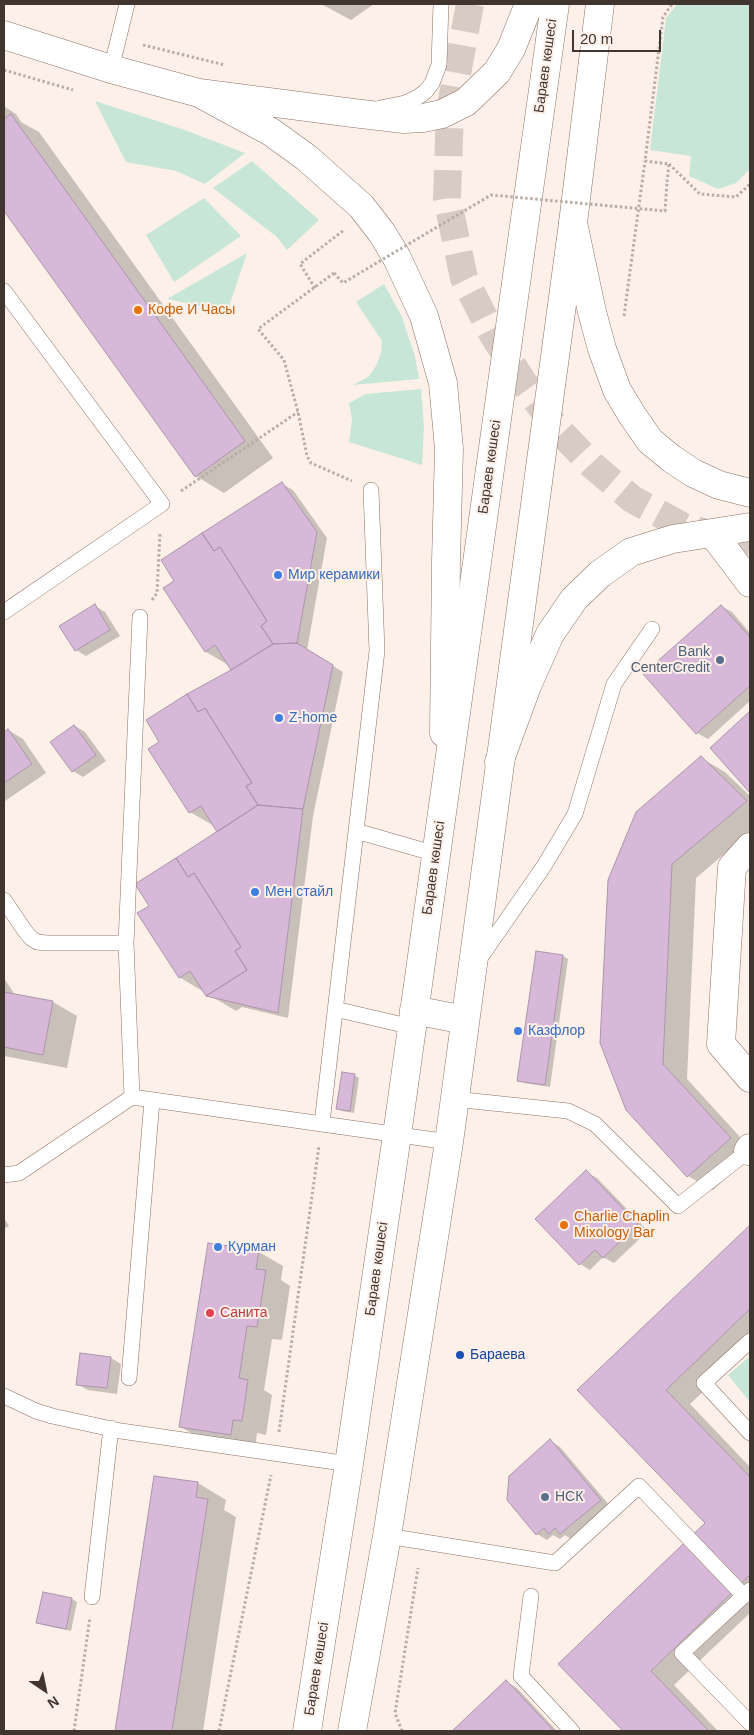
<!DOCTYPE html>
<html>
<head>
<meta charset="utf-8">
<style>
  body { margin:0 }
  #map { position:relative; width:754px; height:1735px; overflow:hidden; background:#fcf0e9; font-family:Helvetica,sans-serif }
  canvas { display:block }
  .frame { position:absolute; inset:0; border:5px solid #41362f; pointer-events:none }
  .north { position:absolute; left:20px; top:1665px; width:50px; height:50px; -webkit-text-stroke:4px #fcf0e9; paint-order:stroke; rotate:146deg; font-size:14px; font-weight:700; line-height:20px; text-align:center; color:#41362f }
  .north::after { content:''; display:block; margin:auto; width:18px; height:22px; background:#41362f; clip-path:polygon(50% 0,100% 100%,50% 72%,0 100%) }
  .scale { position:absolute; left:572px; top:30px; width:89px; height:22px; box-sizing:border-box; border:2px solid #41362f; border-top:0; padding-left:6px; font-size:15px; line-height:18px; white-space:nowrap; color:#41362f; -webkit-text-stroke:4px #fcf0e9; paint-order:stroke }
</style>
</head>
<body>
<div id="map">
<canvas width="754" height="1735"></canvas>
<div class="frame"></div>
<div class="north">N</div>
<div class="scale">20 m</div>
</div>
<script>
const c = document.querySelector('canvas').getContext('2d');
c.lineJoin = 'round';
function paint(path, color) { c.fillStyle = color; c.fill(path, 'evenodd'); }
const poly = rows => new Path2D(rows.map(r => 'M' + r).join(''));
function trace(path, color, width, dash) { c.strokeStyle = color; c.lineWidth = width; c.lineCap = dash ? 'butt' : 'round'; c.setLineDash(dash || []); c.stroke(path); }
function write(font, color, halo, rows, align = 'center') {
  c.font = font + ' Helvetica,sans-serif'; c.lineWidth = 4; c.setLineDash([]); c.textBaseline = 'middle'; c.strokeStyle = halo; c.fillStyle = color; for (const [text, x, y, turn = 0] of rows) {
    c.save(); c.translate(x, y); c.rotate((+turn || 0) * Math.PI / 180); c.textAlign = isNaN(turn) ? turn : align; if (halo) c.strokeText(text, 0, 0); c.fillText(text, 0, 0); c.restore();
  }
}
const green = poly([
  [677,4,750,4,750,169,736,183,718,189,689,176,691,156,650,150,666,18],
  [95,101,182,129,245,153,205,184,176,171,126,162],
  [252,161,319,220,287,250,277,237,213,188],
  [204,198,241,236,174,282,146,235],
  [247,253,227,312,167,299],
  [384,284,402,317,415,356,419,379,353,385,368,377,376,366,381,353,382,341,356,302],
  [421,389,424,427,422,465,349,442,352,420,349,403,366,394],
  [750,1356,750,1402,728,1375]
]);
const shadow = poly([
  [321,4,374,4,351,20],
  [5,107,16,114,21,122,39,132,273,458,224,493,196,476,4,209],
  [282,484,293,490,327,538,307,650,343,672,313,816,288,1018,242,1007,236,1011,179,977,150,907,219,832,216,827,190,812,150,749,161,742,233,670,230,666,206,652,176,582],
  [95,606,105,612,120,636,86,656,76,650],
  [721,606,732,612,750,633,750,701,708,739,697,733,645,674],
  [750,713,750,791,711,748],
  [75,726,85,732,106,761,83,777,73,771],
  [8,730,23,739,46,773,5,801,4,733],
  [701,758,725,772,750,796,750,832,696,878,687,1079,750,1148,750,1156,713,1190,688,1176,601,1043],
  [537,952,563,956,568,959,550,1087,524,1083,519,1080],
  [4,978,15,995,53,1002,77,1016,67,1068,4,1056],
  [354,1075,359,1078,354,1113,342,1111,337,1109],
  [586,1172,597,1178,648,1231,614,1263,603,1257,590,1270,580,1264],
  [4,1218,9,1226,4,1229],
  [750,1227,750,1347,690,1404,750,1467,750,1613,674,1685,718,1731,625,1731,560,1664,707,1523,579,1390],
  [259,1252,283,1266,281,1280,290,1286,282,1340,272,1339,264,1390,272,1395,266,1435,257,1433,255,1449,205,1441,181,1427],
  [81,1355,111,1358,121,1364,117,1394,88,1390,77,1384],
  [550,1441,560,1447,610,1506,571,1539,565,1535,560,1539,553,1535,547,1540,537,1534],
  [156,1477,198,1483,226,1500,224,1510,236,1517,203,1731,116,1731],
  [72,1599,77,1602,71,1631,43,1625,38,1622],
  [507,1682,517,1688,557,1731,455,1731]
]);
const building = poly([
  [11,114,245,441,195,477,4,211,4,119,11,114],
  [282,482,317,532,297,643,273,644,261,626,267,621,220,547,214,551,202,533,282,482],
  [202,533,214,551,220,547,267,621,261,626,273,644,231,670,215,645,205,652,163,588,174,581,161,560,202,533],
  [95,604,110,630,75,651,59,626,95,604],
  [721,605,750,637,750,686,696,734,643,674,721,605],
  [297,643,333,665,303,809,258,805,246,786,252,783,205,708,198,712,187,694,231,670,273,644,297,643],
  [187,694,198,712,205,708,252,783,246,786,258,805,217,832,201,806,189,813,148,749,159,742,146,720,187,694],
  [750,711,750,793,710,748,750,711],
  [74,725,96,755,72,772,50,742,74,725],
  [8,729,32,764,4,783,4,732,8,729],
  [701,756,747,801,672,864,663,1064,731,1138,687,1177,626,1110,600,1043,608,880,636,812,701,756],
  [258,805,303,809,278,1013,206,996,247,970,235,951,241,947,194,873,188,877,176,858,258,805],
  [176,858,188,877,194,873,241,947,235,951,247,970,206,996,190,971,179,978,137,913,149,906,135,884,176,858],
  [536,951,563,955,545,1085,517,1081,536,951],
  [4,992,53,1001,43,1055,4,1047,4,992],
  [342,1072,355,1074,350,1111,336,1109,342,1072],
  [586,1170,638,1224,603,1258,595,1250,579,1265,535,1219,586,1170],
  [750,1225,750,1309,666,1390,750,1477,750,1575,651,1671,709,1731,623,1731,558,1664,705,1523,577,1390,750,1225],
  [208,1243,259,1250,256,1269,266,1270,257,1327,247,1326,239,1378,248,1380,242,1421,233,1420,231,1435,179,1427,208,1243],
  [80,1353,111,1357,107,1388,76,1385,80,1353],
  [550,1439,601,1500,560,1534,555,1528,549,1534,544,1528,536,1535,507,1500,509,1476,550,1439],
  [154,1476,198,1482,196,1497,208,1499,172,1731,115,1731,154,1476],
  [43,1592,72,1598,66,1629,36,1623,43,1592],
  [506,1680,554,1731,452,1731,506,1680]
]);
const primaryTunnel = poly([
  [470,4,450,111,447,198,464,278,492,333,523,382,555,426,592,465,632,499,684,527,736,541,750,543]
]);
const path = poly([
  [143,45,225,65],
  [4,70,73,90],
  [669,164,700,194,736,197,750,184],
  [667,182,669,164,645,161,663,17,672,4],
  [334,273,258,329,284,360,298,412,307,456,311,463,352,481],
  [315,288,300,264,344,230],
  [624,316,645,161],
  [181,491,298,412],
  [152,600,157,593,160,532],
  [279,1432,319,1146],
  [74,1731,90,1617],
  [219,1731,271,1475],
  [402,1731,395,1713,418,1568]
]);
const service = poly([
  [111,69,127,4],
  [380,108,405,103,418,97,426,91,432,83,439,65,441,4],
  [4,291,162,504,4,612],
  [356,831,436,854],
  [4,900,25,931,31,938,37,942,47,943,126,943,132,1097],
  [126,943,140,617],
  [478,961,544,866,575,814,614,684,652,629],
  [335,1009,412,1027],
  [454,1099,568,1111,595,1124,678,1206,748,1151,750,1153],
  [322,1123,377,651,371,490],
  [4,1175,19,1173,132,1097,449,1142],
  [750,1341,704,1383,750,1433],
  [129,1378,152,1100],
  [4,1396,36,1411,52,1416,121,1431,349,1464],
  [387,1536,555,1563,639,1486,744,1596],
  [750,1590,682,1653,750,1723],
  [531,1596,521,1676,572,1731],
  [92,1597,111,1428]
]);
const minor = poly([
  [713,534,750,583],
  [750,847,732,867,721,1044,750,1078],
  [748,1151,750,1148]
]);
const tertiary = poly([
  [4,35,111,69,199,93,353,113,404,119,423,118,442,114,466,102,497,72,511,49,529,4],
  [199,93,271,132,307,158,361,206,382,233,397,258,424,316,443,383,449,449,446,561,444,733]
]);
const secondary = poly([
  [414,1010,465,1020],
  [307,1731,349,1464,397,1135,555,4],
  [352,1731,387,1536,449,1142,573,223,600,4]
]);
const primary = poly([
  [573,223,592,312,602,349,617,390,632,415,650,441,672,459,693,473,719,485,750,493],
  [499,762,527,686,550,634,574,599,600,574,631,552,673,539,750,527]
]);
const pathBridge = poly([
  [334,273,343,283,491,195,665,211,667,182]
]);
const markers = [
  [138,310,5,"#e8710a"],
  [278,575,5,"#3f7fe0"],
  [720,660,5,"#5c6f8a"],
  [279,718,5,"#3f7fe0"],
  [255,892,5,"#3f7fe0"],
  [518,1031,5,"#3f7fe0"],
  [564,1225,5,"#e8710a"],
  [218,1247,5,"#3f7fe0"],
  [210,1313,5,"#e0444e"],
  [460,1355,5,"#1a4fb4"],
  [545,1497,5,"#5c6f8a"]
];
const streetNames = [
  ["Бараев көшесі",546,66,-82],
  ["Бараев көшесі",490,467,-82],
  ["Бараев көшесі",434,868,-82],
  ["Бараев көшесі",377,1269,-82],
  ["Бараев көшесі",317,1669,-81]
];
const foodNames = [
  ["Кофе И Часы",148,310],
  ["Charlie Chaplin",574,1217],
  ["Mixology Bar",574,1233]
];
const shopNames = [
  ["Мир керамики",288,575],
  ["Z-home",289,718],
  ["Мен стайл",265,892],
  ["Казфлор",528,1031],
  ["Курман",228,1247]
];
const serviceNames = [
  ["Bank",710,652],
  ["CenterCredit",710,668],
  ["НСК",555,1497,"left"]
];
const healthNames = [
  ["Санита",220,1313]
];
const transitNames = [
  ["Бараева",470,1355]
];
paint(green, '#c8e6d8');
paint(shadow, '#0003');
paint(building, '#d8b8d9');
trace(building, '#aa95ab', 1);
trace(primaryTunnel, '#d7cbc4', 28, [28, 14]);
trace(service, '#8c7263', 16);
trace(minor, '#8c7263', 29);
trace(tertiary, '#8c7263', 29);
trace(secondary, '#8c7263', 29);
trace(primary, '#8c7263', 29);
trace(path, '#b9ada6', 3, [2.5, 2.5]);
trace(service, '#fff', 15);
trace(minor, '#fff', 28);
trace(tertiary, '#fff', 28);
trace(secondary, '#fff', 28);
trace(primary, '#fff', 28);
trace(pathBridge, '#b9ada6', 3, [2.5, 2.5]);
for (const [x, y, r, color] of markers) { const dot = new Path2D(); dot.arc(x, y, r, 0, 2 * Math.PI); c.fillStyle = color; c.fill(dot); trace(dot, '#fcf0e9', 2); }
write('14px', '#41362f', '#fcf0e9', streetNames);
write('14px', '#c56008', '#fcf0e9', foodNames, 'left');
write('14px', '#366cbe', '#fcf0e9', shopNames, 'left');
write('14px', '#4e5e75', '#fcf0e9', serviceNames, 'right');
write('14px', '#be3a42', '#fcf0e9', healthNames, 'left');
write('14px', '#164399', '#fcf0e9', transitNames, 'left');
</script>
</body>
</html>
